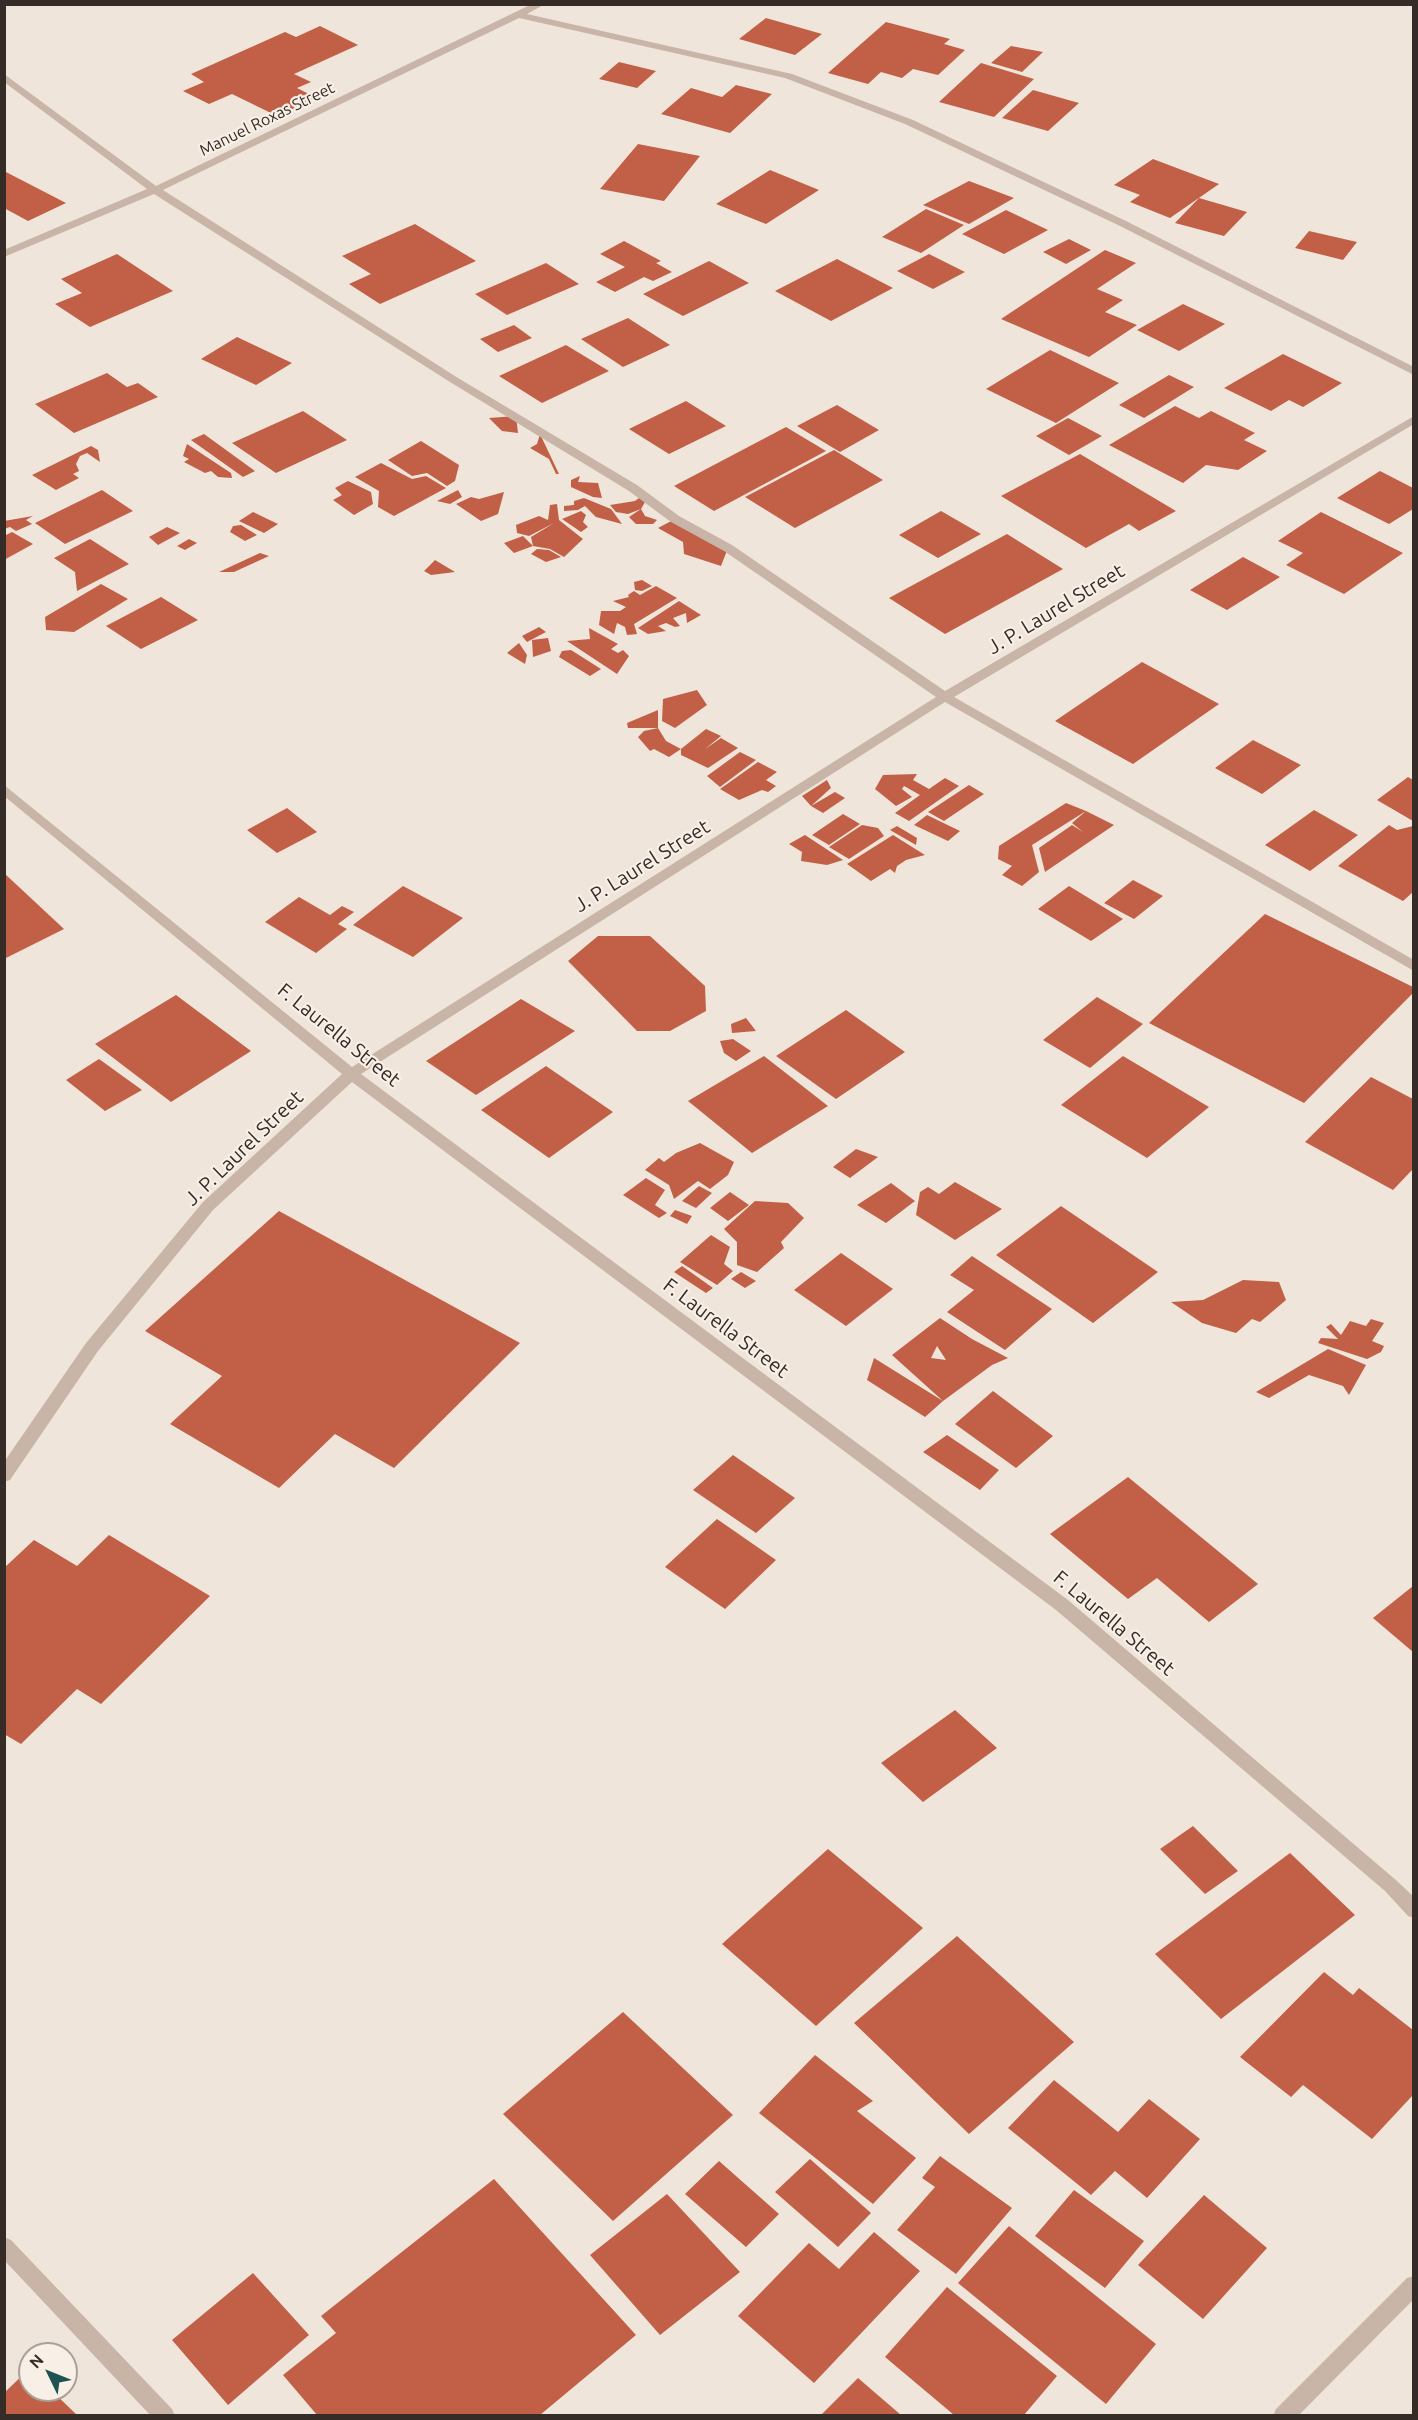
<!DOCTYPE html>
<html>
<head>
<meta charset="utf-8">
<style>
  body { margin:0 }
  #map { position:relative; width:1418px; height:2420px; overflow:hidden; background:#f0e5da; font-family:Ubuntu,sans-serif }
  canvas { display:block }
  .frame { position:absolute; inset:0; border:6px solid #352b27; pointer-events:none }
  .north { position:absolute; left:18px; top:2342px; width:60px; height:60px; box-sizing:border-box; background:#f8efe6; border:2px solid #aaa19a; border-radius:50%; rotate:313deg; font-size:16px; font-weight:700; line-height:24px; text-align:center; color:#352b27 }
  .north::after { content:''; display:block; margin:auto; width:21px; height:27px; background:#1e5354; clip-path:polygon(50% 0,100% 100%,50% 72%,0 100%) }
</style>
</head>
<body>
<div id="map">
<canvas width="1418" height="2420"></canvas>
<div class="frame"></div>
<div class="north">N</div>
</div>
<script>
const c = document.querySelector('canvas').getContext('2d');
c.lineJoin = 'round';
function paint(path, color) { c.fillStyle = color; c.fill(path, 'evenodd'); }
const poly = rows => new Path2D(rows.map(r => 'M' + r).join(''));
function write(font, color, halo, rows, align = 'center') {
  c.font = font + ' Ubuntu,sans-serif'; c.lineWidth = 4.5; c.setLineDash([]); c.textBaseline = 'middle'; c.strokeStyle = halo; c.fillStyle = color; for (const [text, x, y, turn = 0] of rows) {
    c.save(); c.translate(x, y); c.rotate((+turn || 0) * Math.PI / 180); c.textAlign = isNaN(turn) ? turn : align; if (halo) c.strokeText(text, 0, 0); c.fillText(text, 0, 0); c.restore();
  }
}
const building = poly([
  [766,18,822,34,795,55,739,39],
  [886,22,950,39,944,44,965,50,938,75,913,69,902,78,881,72,868,84,828,73],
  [320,26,358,45,294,74,311,82,297,88,317,98,277,116,232,94,209,104,183,91,204,82,191,74,285,32,296,37],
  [1011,46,1043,52,1022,72,991,63],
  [619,62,656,71,637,88,599,79],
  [981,63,1034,79,994,117,939,102],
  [736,85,772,94,730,133,661,114,691,88,722,97],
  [1033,90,1079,103,1048,131,1002,118],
  [638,144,700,156,664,201,600,189],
  [1153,159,1219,184,1170,218,1130,202,1140,195,1114,185],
  [770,170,819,190,766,224,716,204],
  [4,171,66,203,28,221,4,208],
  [969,181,1014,198,969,224,923,205],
  [1199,198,1247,212,1224,236,1175,223],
  [926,209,964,225,921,253,882,237],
  [1006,210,1048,230,1004,254,962,234],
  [415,224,476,261,380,304,349,284,371,274,342,256],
  [1309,231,1357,242,1343,260,1295,248],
  [1069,239,1091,250,1066,264,1043,252],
  [624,241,661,261,656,263,672,272,653,281,644,277,615,292,596,282,625,267,600,254],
  [1105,250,1136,263,1097,289,1123,300,1105,312,1137,325,1089,357,1001,319],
  [117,254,173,291,90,327,55,304,82,293,61,279],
  [929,254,965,272,933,289,897,271],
  [837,259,893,288,831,321,775,291],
  [709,261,749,283,683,316,643,294],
  [546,263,579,284,507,315,475,294],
  [1183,304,1225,324,1179,351,1137,330],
  [628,318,670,345,623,367,581,339],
  [514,325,532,338,498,352,480,339],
  [237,337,292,363,256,385,201,359],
  [566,345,609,371,542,403,499,376],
  [1050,350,1119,383,1056,423,986,389],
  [1283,354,1342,383,1303,407,1289,400,1271,411,1224,388],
  [107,373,127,387,138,383,158,397,74,433,35,404],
  [1169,375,1194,387,1144,418,1119,405],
  [686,401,726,426,669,454,629,429],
  [837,405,879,430,840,452,797,426],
  [1175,406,1199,418,1211,411,1255,433,1244,440,1267,451,1238,470,1206,465,1183,483,1109,445],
  [303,411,347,440,276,473,232,443],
  [516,416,518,433,502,431,489,418],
  [1068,418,1102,436,1069,455,1036,436],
  [786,427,826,451,714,511,674,486],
  [204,434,255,471,243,477,191,440],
  [540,434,559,474,556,474,549,459,530,448,537,444],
  [421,441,459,465,455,481,447,486,427,473,412,476,388,460],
  [187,444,231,473,232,478,218,477,211,471,205,473,184,462,189,459,183,456],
  [91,446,98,450,100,462,87,453,80,456,76,464,79,471,73,474,79,478,56,490,32,475],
  [834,450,883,480,795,528,745,497],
  [1080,454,1176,511,1139,531,1129,524,1086,548,1001,496],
  [381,463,412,479,426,476,446,488,394,516,378,507,379,491,355,477],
  [1380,471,1413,488,1413,509,1389,524,1337,498],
  [580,476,578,482,598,483,602,498,593,497,571,487,571,480],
  [348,481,371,492,373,504,354,515,333,500,342,495,335,488],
  [102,490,133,511,65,544,35,523],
  [458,490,462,497,450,504,437,501],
  [504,492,498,514,481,521,456,504,471,497,479,499],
  [643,495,645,502,641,509,645,516,657,520,653,524,636,524,629,517,641,509,628,514,616,512,610,505,635,501],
  [584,498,611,509,622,524,596,517,585,506,578,510,564,511,564,506,574,505,574,501],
  [557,504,559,520,583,539,564,557,550,549,533,546,531,537,554,523,529,536,517,533,516,525,539,516,548,520,550,505],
  [581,511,586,515,583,522,588,527,581,532,562,519],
  [941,511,981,534,938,558,899,535],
  [253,512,278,524,264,533,239,521],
  [1321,512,1403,553,1344,594,1286,565,1303,553,1278,541],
  [33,516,26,520,32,524,16,531,10,527,4,529,4,521],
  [675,519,728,548,721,566,684,554,683,542,658,528],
  [241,525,257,535,245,541,230,532,233,526],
  [167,527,180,533,158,545,149,537],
  [12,532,33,544,4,560,4,536],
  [1007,534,1063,569,945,634,889,598],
  [523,536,533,546,514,553,504,543],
  [90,539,129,564,77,591,75,572,54,558],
  [189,539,197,543,185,550,177,546],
  [537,549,549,550,561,557,546,562,531,554],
  [260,553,269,556,234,572,219,572],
  [1243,557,1280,577,1227,610,1190,590],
  [435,560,455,572,431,575,424,571],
  [642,580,652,586,642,591,635,590,634,582],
  [101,584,128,599,74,632,46,630,45,617],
  [656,586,677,598,634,624,637,634,627,635,625,627,617,623,614,634,599,625,601,611,620,611,626,607,613,601,629,597,628,595,634,591,640,595],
  [161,597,198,620,141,649,106,626],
  [679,601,701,615,687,623,686,613,673,618,680,626,675,627,666,623,658,626,666,631,648,634,638,628],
  [539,627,546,632,527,642,522,636],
  [589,628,618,644,611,649,618,653,623,650,629,656,617,674,567,641,590,639],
  [548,638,551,651,533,657,532,640],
  [519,643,527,655,525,664,507,653],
  [571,650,601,669,590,676,559,657,562,651],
  [1142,662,1219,704,1133,764,1055,721],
  [697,690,707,705,675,728,662,721,663,699],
  [658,710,658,728,628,728,627,723],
  [658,728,666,741,681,749,669,757,654,749,650,751,638,737,644,731],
  [706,729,721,736,705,749,721,738,738,748,708,768,681,755,681,749],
  [1253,740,1301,765,1262,794,1215,768],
  [740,752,756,760,720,787,707,776],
  [758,762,777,772,766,780,776,786,768,792,762,790,739,800,720,789],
  [917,774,913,780,929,789,945,778,959,786,909,821,895,813,920,795,904,786,902,789,912,797,896,806,875,789,883,775],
  [1408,777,1413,780,1413,821,1377,800],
  [827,780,831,788,811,806,802,796],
  [969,785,984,794,944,821,928,812],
  [835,792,845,798,823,813,811,806],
  [1066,803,1086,811,1032,845,1039,872,1022,886,1002,875,1012,866,998,859,999,846],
  [287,808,317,832,277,853,247,830],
  [1314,810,1358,835,1310,871,1265,845],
  [1086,811,1114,825,1045,872,1039,848,1072,825,1083,832,1072,823],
  [843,814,860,824,829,845,812,835],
  [927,815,960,831,948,841,914,825],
  [862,825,878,828,884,836,849,859,829,847],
  [1389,825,1397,830,1413,826,1413,892,1403,901,1338,866],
  [897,826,917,838,916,845,890,830],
  [805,835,843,860,827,865,801,861,802,852,789,844],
  [893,835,925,855,906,860,897,866,895,873,890,869,871,881,847,864],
  [4,873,64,929,4,959],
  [1133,880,1163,896,1134,919,1104,903],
  [403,886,463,918,413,957,353,925],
  [1069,886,1123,919,1091,941,1038,909],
  [299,897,330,915,342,906,354,912,338,924,347,929,316,953,265,922],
  [1265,914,1413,987,1413,993,1304,1103,1149,1023],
  [598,936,650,936,705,986,706,1011,670,1031,637,1031,568,961],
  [176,995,251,1051,171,1102,95,1044],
  [1097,997,1143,1024,1090,1068,1043,1040],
  [521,999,575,1031,476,1095,426,1061],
  [846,1010,905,1052,836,1099,776,1056],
  [746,1018,756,1031,732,1033,731,1024],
  [733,1039,751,1051,736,1061,724,1053,720,1041],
  [764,1056,828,1106,752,1153,688,1101],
  [1123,1056,1209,1107,1147,1158,1061,1105],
  [99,1059,142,1090,105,1111,66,1080],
  [546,1066,613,1112,549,1158,481,1110],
  [1371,1077,1413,1099,1413,1169,1393,1190,1305,1142],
  [700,1143,734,1162,728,1175,710,1189,698,1181,674,1199,669,1185,645,1170,659,1158,664,1162,676,1153],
  [856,1149,878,1157,850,1178,833,1167],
  [646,1178,665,1190,655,1205,667,1213,659,1218,623,1195],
  [955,1182,1002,1209,955,1240,916,1215,920,1192,928,1187,939,1194],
  [891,1183,915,1201,886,1223,857,1205],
  [699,1186,712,1193,696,1208,682,1201],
  [730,1192,749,1205,728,1221,710,1208],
  [755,1201,788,1203,804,1218,781,1242,784,1248,757,1272,737,1265,737,1242,724,1229],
  [1061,1206,1158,1272,1093,1323,996,1255],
  [675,1210,692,1216,687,1224,670,1216],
  [279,1211,520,1343,394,1468,335,1434,279,1488,170,1424,222,1376,145,1331],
  [711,1235,730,1247,724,1264,733,1271,717,1285,680,1262],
  [841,1253,893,1289,846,1326,794,1290],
  [972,1256,1052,1309,1005,1350,947,1312,974,1290,950,1275],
  [682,1266,713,1288,706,1293,674,1272],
  [741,1272,756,1281,745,1288,731,1279],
  [1243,1280,1279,1282,1286,1300,1260,1322,1252,1319,1236,1333,1202,1323,1171,1302,1203,1300],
  [940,1318,972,1339,1008,1358,992,1365,943,1401,925,1417,867,1380,874,1358,943,1401,892,1355],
  [937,1346,946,1360,931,1358],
  [1371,1319,1384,1323,1372,1341,1384,1346,1381,1352,1367,1359,1318,1343,1321,1338,1338,1339,1326,1327,1331,1324,1341,1335,1350,1321,1366,1326],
  [1328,1349,1366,1365,1349,1395,1343,1386,1309,1375,1269,1398,1256,1392],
  [993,1391,1053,1436,1016,1468,955,1424],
  [947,1435,999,1470,980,1490,923,1452],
  [733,1455,795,1498,756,1533,693,1490],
  [1128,1477,1258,1584,1209,1622,1157,1578,1128,1599,1050,1534],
  [717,1519,776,1560,725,1609,665,1567],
  [109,1535,210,1596,101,1704,77,1689,21,1744,4,1734,4,1568,34,1540,77,1566],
  [1413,1586,1413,1652,1373,1618],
  [955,1710,997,1748,923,1802,881,1763],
  [1193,1826,1238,1871,1205,1894,1160,1849],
  [828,1849,923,1928,816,2026,722,1944],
  [1290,1853,1355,1915,1221,2019,1155,1954],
  [957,1936,1074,2042,969,2134,854,2023],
  [1324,1972,1353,1995,1359,1988,1413,2030,1413,2095,1372,2139,1303,2085,1291,2097,1240,2057],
  [623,2012,733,2115,613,2221,503,2114],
  [815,2055,873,2101,857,2111,916,2158,873,2204,759,2113],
  [1054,2080,1118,2132,1149,2099,1200,2139,1147,2198,1115,2171,1091,2195,1008,2128],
  [940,2156,1012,2208,956,2274,897,2230,935,2187,922,2178],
  [810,2159,871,2213,838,2247,775,2192],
  [719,2161,779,2214,746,2247,685,2194],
  [494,2179,636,2335,540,2415,317,2415,283,2375,336,2333,321,2316],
  [1074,2190,1144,2241,1105,2288,1035,2236],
  [667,2194,740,2272,660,2335,590,2255],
  [1204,2195,1267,2248,1203,2319,1138,2265],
  [1009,2226,1156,2344,1106,2404,958,2283],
  [874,2232,920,2271,814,2383,738,2316,809,2243,839,2269],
  [253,2273,309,2335,228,2405,172,2340],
  [947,2287,1057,2376,1024,2415,954,2415,885,2357],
  [29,2369,30,2390,51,2390,77,2415,4,2415,4,2393],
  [858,2378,901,2415,821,2415]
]);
const minor = poly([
  [532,4,545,4,527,14,792,74,913,120,1126,221,1414,367,1414,375,1118,225,905,124,785,78,519,18,163,190,458,378,637,485,679,516,732,545,945,691,1414,416,1414,424,954,697,1414,960,1414,971,945,702,361,1074,1068,1600,1397,1881,1414,1897,1414,1918,1408,1916,1385,1891,1056,1610,352,1082,213,1210,98,1351,10,1480,4,1482,4,1462,86,1343,203,1202,342,1074,4,796,4,785,352,1067,936,697,724,551,671,522,629,491,450,382,154,194,4,257,4,250,147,189,4,82,4,74,156,186,532,4],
  [4,2237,11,2240,172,2409,175,2416,151,2416,4,2260,4,2237],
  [1414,2276,1414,2299,1298,2416,1273,2416,1276,2409,1407,2278,1414,2276]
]);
const farStreetnames = [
  ["Manuel Roxas Street",267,119,-26]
];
const streetNames = [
  ["J. P. Laurel Street",1056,609,-31],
  ["J. P. Laurel Street",642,866,-32],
  ["F. Laurella Street",339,1035,39],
  ["J. P. Laurel Street",244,1148,-44],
  ["F. Laurella Street",726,1328,37],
  ["F. Laurella Street",1114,1623,40]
];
paint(building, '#c16047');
paint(minor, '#c8b5a7');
write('16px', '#352b27', '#f8efe6', farStreetnames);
write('20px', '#352b27', '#f8efe6', streetNames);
</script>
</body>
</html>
